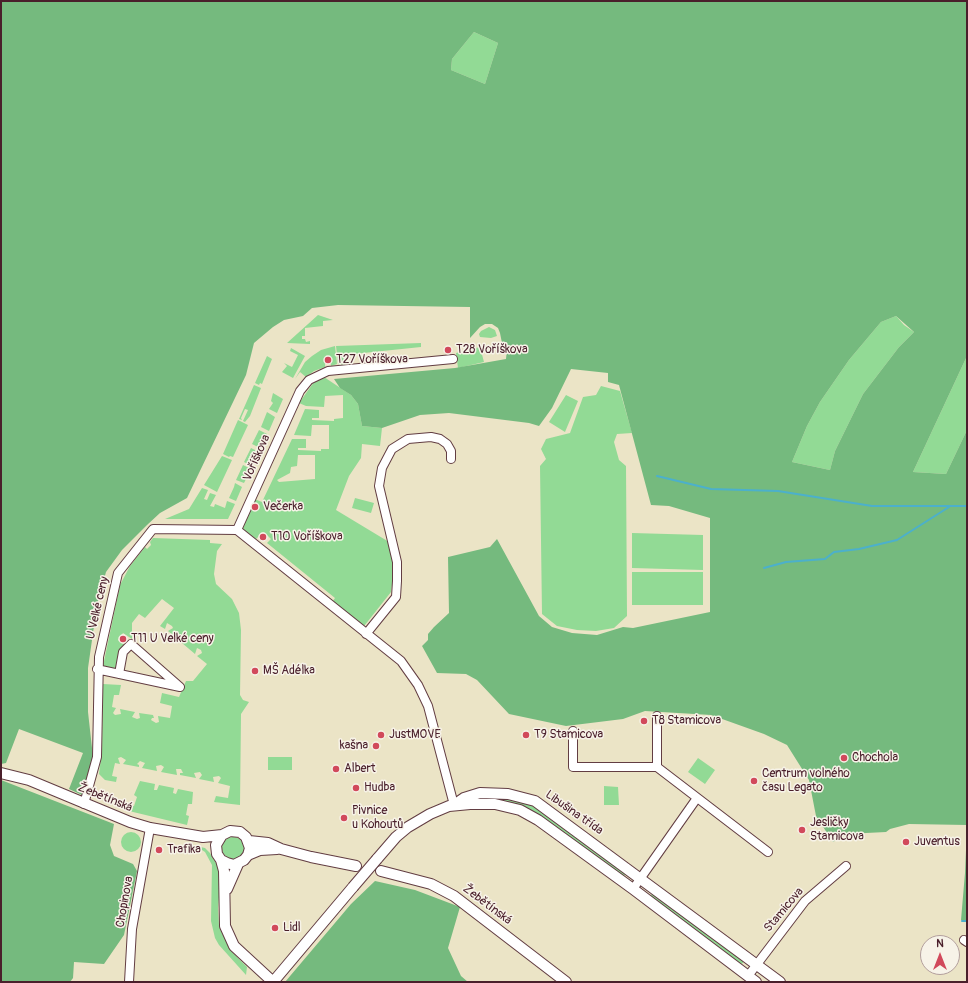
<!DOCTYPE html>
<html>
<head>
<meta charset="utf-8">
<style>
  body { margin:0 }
  #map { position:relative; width:968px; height:983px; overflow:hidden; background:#ebe4c6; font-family:Pangolin,sans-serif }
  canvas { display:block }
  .frame { position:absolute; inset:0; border:2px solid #4a1f2b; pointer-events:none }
  .north { position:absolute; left:920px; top:935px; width:40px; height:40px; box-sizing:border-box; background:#f7f3e8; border:1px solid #b29e9c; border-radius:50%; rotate:0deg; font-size:11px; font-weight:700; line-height:16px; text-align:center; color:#4a1f2b }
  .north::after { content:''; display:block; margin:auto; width:14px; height:18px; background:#d1495b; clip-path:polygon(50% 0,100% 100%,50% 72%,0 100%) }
</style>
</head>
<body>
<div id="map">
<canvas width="968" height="983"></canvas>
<div class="frame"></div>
<div class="north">N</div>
</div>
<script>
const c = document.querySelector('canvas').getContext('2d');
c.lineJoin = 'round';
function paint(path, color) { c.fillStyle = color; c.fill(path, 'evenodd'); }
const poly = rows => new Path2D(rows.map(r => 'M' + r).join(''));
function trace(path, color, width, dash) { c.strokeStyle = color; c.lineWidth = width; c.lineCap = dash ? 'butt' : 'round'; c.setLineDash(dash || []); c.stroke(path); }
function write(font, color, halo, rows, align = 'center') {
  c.font = font + ' Pangolin,sans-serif'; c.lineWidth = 3; c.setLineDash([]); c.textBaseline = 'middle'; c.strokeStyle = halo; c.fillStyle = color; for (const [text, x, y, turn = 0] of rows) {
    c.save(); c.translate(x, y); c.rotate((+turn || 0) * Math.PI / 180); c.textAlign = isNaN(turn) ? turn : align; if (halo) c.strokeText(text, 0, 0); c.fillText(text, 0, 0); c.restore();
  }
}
const green = poly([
  [474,32,498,43,485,84,451,70,452,59],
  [318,315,333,320,323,321,323,326,305,328,305,336,302,336,302,339,305,339,306,342,310,341,310,344,287,343],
  [896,316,904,325,914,332,899,347,863,394,835,451,830,470,792,462,807,426,820,402,849,360,881,322],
  [489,327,495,330,497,336,491,338,480,337,479,334,481,331],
  [421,343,421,347,344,355,345,365,338,364,336,346],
  [335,346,337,364,331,366,330,358,325,358,325,367,314,371,306,377,300,372,295,379,305,362,312,356,321,350],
  [480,347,484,362,458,368,456,353],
  [291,348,305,356,293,378,282,372,287,366,284,363,292,367,298,355,290,351],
  [267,356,272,359,262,384,260,383,259,385,255,383],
  [967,356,967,430,946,474,913,472],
  [324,377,351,395,358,404,362,426,382,428,380,446,362,444,361,458,349,476,336,510,389,542,394,569,391,592,361,630,330,605,335,598,267,543,271,539,268,536,263,532,253,542,237,530,252,498,262,502,292,439,306,439,306,448,298,448,298,450,321,451,321,449,329,449,329,425,312,425,311,436,294,435,305,409,319,410,319,418,312,418,312,420,334,421,334,419,343,418,343,395,325,396,324,407,306,406,299,403,314,382],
  [298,455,315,455,315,479,279,482,277,480,290,473,291,467,297,466],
  [254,385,261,388,250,416,245,422,243,421,248,410,245,409,241,418,242,420,239,419],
  [601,386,620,391,632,433,617,434,614,442,619,460,626,466,627,616,614,628,596,631,577,630,557,626,542,614,540,466,546,459,541,449,546,439,570,433,583,397,596,395],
  [273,393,283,399,277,413,269,409,273,403,271,401],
  [566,395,578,401,565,432,549,422],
  [267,412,275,417,269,431,261,427],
  [238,420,248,425,233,457,230,456,229,457,223,454],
  [259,430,267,434,260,448,252,444],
  [251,448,259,452,252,466,244,462],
  [222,456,232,460,217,492,204,485],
  [243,465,251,469,244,483,236,480],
  [235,483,242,487,236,501,229,498,234,487],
  [202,488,208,490,204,499,207,500,210,493,216,495,210,506,214,507,215,504,225,508,227,501,235,504,228,519,165,519,189,509],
  [355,498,374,503,371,513,352,508],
  [632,533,703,535,703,570,632,568],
  [153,538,210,540,210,543,222,544,217,551,214,574,216,584,232,599,239,613,241,630,240,695,243,700,249,702,241,714,240,805,214,802,216,796,228,798,230,786,218,783,221,778,219,776,213,777,214,782,199,779,202,775,200,772,194,773,196,778,180,775,180,773,183,773,181,769,176,769,177,775,161,772,164,767,161,765,156,766,157,771,142,768,145,763,140,761,137,764,139,765,139,767,123,764,126,760,121,757,118,758,120,764,115,763,112,776,117,777,116,782,105,780,99,774,102,750,103,684,121,685,119,695,114,695,112,707,116,708,113,713,115,715,121,714,120,709,135,712,132,717,137,719,140,718,139,713,153,715,154,718,152,718,151,720,156,723,159,722,158,716,170,718,172,706,160,703,162,693,179,697,186,681,193,681,207,664,197,656,202,653,201,650,197,648,195,654,182,643,188,640,184,636,181,636,180,641,168,631,173,628,172,626,167,623,165,629,160,626,174,608,162,599,145,618,139,614,132,623,132,639,123,633,118,640,126,646,116,667,114,669,103,666,120,585,130,566,145,547,147,549,151,545,150,542],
  [632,572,703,572,703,605,632,605],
  [268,757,292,757,292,770,268,770],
  [698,758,715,770,705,784,688,772],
  [140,781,155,784,154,790,157,790,159,785,174,788,173,793,176,794,178,789,193,792,192,804,188,804,186,815,189,816,187,825,129,811,131,806,134,806,137,797,134,795],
  [604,786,618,787,619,805,604,805],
  [503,797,515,798,539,808,626,875,622,876,546,820,501,802],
  '121 842a10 10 0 1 1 20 0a10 10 0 1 1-20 0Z',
  '222 848a11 11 0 1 1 22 0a11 11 0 1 1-22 0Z',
  [196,846,205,848,210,853,217,865,219,875,221,875,218,908,219,926,230,950,247,967,246,975,219,945,215,938,211,921,212,865,205,852],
  [653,892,743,960,743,963,741,964,650,897]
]);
const forest = poly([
  [1,1,967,1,967,356,913,472,946,474,967,430,967,825,909,824,890,829,886,832,846,834,833,842,816,816,809,780,787,745,764,734,711,715,645,711,623,719,566,726,509,714,477,680,466,674,437,673,422,646,428,640,428,634,434,627,449,613,448,557,490,547,497,539,539,616,552,627,572,633,597,635,623,627,633,628,710,612,710,518,669,506,651,505,619,385,608,382,608,373,571,369,552,408,539,426,529,423,449,413,420,415,382,428,362,426,358,404,351,395,340,388,334,379,455,368,506,359,507,349,502,343,500,333,498,328,492,324,485,324,480,327,470,338,470,307,338,305,312,308,303,316,284,320,273,327,254,343,246,375,187,498,160,513,147,525,122,550,106,572,97,605,88,668,88,712,93,757,83,793,82,795,69,789,83,753,19,729,6,763,1,764],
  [474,32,498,43,485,84,451,70,452,59],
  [896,316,914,332,899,347,863,394,835,451,830,470,792,462,807,426,820,402,849,360,881,322],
  [1,780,114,824,110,845,114,856,133,864,137,871,124,935,104,964,74,962,73,978,70,982,1,982],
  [967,827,967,920,961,920,965,873],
  [375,881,415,890,460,907,448,948,461,976,468,982,285,982,351,904]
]);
const stream = poly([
  [657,476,711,489,778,491,872,506,967,506],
  [764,568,786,562,825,559,834,552,859,549,897,540,949,507],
  [962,921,967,921]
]);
const minor = poly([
  [237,530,401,661,418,685,428,706,454,805],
  [237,530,300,391,309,380,328,371,453,359],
  [366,634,396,597,397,581,397,562,379,486,382,468,392,449,408,439,431,437,440,439,447,444,451,451,451,459],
  [97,669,101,670,180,687,131,644,123,652,119,674],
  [573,731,573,767,657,767,768,852],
  [657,767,657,716],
  [84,804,97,757,99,657,118,573,153,529,237,530],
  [633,889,697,798],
  [964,940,967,942],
  [748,976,805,901,846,866],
  [129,982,132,929,150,828]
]);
const tertiary = poly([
  [1,773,29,780,130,822,150,828,203,837,222,835],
  [454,805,464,798,480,793,508,794,535,801,780,982],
  [249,841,268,843,281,849,311,857,356,866],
  [248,855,260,850,277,849],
  [377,859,396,837,408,827,430,814,449,806,470,804,495,804,520,810,538,820,633,889,756,982],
  [221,860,227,863,234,865,244,860,248,855,250,848,246,837,240,832,230,831,222,835,216,845,217,854,221,860,224,871,225,926,234,946,273,982],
  [381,871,431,884,454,896,566,982],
  [227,889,238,864],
  [273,982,353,887]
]);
const tertiaryBridge = poly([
  [353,887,377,859]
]);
const markers = [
  [448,350,4,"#d1495b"],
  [328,360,4,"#d1495b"],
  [255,507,4,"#d1495b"],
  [263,537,4,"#d1495b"],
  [123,639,4,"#d1495b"],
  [255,671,4,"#d1495b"],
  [644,721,4,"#d1495b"],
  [381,735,4,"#d1495b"],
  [526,735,4,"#d1495b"],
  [376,746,4,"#d1495b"],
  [844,758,4,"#d1495b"],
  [336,769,4,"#d1495b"],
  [754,781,4,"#d1495b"],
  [356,788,4,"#d1495b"],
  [344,818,4,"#d1495b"],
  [802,830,4,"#d1495b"],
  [906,842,4,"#d1495b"],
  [159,850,4,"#d1495b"],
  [275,928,4,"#d1495b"]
];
const poiNames = [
  ["T28 Voříškova",456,350],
  ["T27 Voříškova",336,360],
  ["Večerka",263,507],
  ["T10 Voříškova",271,537],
  ["T11 U Velké ceny",131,639],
  ["MŠ Adélka",263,671],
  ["T8 Stamicova",652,721],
  ["JustMOVE",389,735],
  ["T9 Stamicova",534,735],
  ["kašna",368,746,"right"],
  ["Chochola",852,758],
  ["Albert",344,769],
  ["Centrum volného",762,774],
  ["času Legato",762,788],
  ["Hudba",364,788],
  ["Pivnice",352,811],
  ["u Kohoutů",352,825],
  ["Jesličky",810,823],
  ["Stamicova",810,837],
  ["Juventus",914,842],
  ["Trafika",167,850],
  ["Lidl",283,928]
];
const streetNames = [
  ["Voříškova",257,458,-66],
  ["U Velké ceny",98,608,-77],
  ["Žebětínská",105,798,22],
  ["Libušina třída",574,813,35],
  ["Chopinova",125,902,-80],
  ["Žebětínská",487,905,37],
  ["Stamicova",784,910,-50]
];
paint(green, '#92da95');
paint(forest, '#75ba7e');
trace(stream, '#4cb0cb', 2);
trace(minor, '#623d42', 10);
trace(tertiary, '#623d42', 12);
trace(minor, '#fff', 8);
trace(tertiary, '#fff', 10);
trace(tertiaryBridge, '#623d42', 12, []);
trace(tertiaryBridge, '#fff', 10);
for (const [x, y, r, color] of markers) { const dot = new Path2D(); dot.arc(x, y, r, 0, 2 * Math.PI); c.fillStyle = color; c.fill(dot); trace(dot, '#f7f3e8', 1.5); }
write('12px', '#4a1f2b', '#f7f3e8', poiNames, 'left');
write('12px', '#4a1f2b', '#f7f3e8', streetNames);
</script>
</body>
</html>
